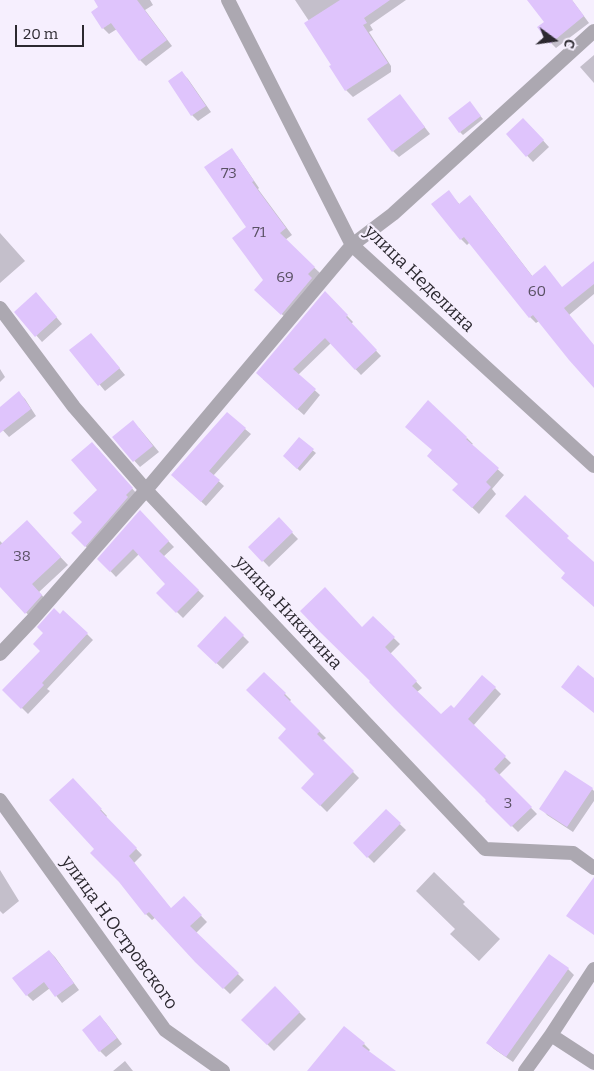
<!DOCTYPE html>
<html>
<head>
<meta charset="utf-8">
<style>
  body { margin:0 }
  #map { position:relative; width:594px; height:1071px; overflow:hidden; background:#f6effe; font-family:Bitter,serif }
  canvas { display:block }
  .north { position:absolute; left:529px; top:15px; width:50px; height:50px; -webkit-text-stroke:4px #f6effe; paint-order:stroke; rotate:104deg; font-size:14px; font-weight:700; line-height:20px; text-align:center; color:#2c2930 }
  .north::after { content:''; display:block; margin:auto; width:18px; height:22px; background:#2c2930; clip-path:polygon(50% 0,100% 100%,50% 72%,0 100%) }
  .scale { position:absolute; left:15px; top:25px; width:69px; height:22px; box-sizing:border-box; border:2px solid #2c2930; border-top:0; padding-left:6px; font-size:15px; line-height:18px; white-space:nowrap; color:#2c2930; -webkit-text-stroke:4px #f6effe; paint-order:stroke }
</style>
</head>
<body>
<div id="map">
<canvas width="594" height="1071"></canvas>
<div class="north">С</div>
<div class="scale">20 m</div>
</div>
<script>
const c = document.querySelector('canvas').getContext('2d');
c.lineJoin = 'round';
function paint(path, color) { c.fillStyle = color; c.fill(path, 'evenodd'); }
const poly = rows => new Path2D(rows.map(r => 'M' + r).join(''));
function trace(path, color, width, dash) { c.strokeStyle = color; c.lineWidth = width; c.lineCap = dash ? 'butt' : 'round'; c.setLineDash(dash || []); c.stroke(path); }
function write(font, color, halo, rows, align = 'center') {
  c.font = font + ' Bitter,serif'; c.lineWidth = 4.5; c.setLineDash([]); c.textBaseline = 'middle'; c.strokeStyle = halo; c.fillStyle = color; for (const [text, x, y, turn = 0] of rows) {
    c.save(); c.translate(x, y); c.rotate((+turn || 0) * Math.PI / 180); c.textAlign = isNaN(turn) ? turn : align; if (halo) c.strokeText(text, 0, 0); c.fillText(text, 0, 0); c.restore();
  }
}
const shadow = poly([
  [96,0,150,0,153,5,145,10,172,46,146,66,140,60,117,29,109,34,103,28,93,13,100,7],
  [295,0,406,0,370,25,373,30,369,32,391,66,391,72,353,97,346,90,309,21],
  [536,0,572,0,589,23,556,48,551,43,546,22],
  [594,55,594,83,580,67],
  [182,73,188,79,211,112,198,121,192,115],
  [405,102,430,134,399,157,393,151],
  [472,106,483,119,463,135,460,132],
  [529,125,549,147,533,162,507,134],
  [231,150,237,156,259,188,258,189,292,235,285,240,320,273,288,320,256,290,265,280,248,228],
  [449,192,460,205,476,203,533,277,563,288,594,272,594,294,569,315,594,346,594,386,539,321,536,323,530,317,470,242,467,245,461,239,433,204],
  [0,233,25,261,0,283],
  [325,293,353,322,351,324,381,356,361,375,331,343,298,375,320,395,304,415,263,379],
  [42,300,62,324,42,342,16,312],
  [96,340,125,375,105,391,71,350],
  [0,369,5,377,0,382],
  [19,393,25,399,36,416,9,437,0,427,0,408],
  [227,414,251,434,213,476,224,486,206,506,178,480],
  [139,428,159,452,140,467,114,438],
  [467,438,473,444,471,445,504,475,492,489,496,494,479,514,460,496,459,484,434,462],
  [299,439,316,453,300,471,284,456],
  [97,448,137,494,90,551,73,533,84,522,99,490],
  [140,512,174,547,163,557,204,596,183,618,158,593,167,584,139,554,116,577,99,559],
  [279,519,298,539,269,567,250,547],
  [34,529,68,565,39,592,49,603,34,621,0,585,0,541,3,544],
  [225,618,249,642,223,669,198,646],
  [373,618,400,644,390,654,422,688,417,692,441,716,495,688,501,694,473,726,511,763,499,775,537,814,518,832,487,801,363,629],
  [87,634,93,640,47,689,50,691,28,714,4,690,42,651],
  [264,673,291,700,289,702,326,738,322,741,359,778,327,812,303,788,316,774,288,729],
  [79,786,107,816,106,817,142,855,134,863,171,909,184,898,207,922,196,933,244,980,230,994,196,961,156,917,152,920,146,914,95,849],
  [592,789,594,791,594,801,573,832,547,815,541,808],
  [386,811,406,830,374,863,354,843],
  [0,870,19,901,3,914,0,911],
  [434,872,465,902,463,904,500,939,479,961,450,934,455,929,416,891],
  [49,951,55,957,79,990,62,1003,50,988,33,1001,27,995],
  [550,956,568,969,574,975,513,1062,494,1049,488,1043],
  [275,988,306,1019,274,1051,243,1020],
  [100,1017,106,1023,122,1044,106,1057,100,1051,84,1030],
  [364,1044,370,1050,368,1052,394,1071,309,1071],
  [125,1061,133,1071,113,1071]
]);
const building = poly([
  [94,0,137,0,167,40,139,61,111,23,102,29,91,12,98,7],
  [340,0,390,0,364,18,367,23,363,25,388,63,345,91,329,66,331,65,304,23],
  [527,0,572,0,584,16,550,44,537,27,544,22],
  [182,71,206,106,191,116,168,81],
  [400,94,425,127,392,152,367,119],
  [470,101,481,116,459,133,448,118],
  [523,118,544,140,526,157,506,134],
  [232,148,254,181,252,182,286,228,280,233,315,267,308,274,312,278,281,315,254,290,263,280,232,238,246,227,204,167],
  [449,190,459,204,470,195,532,276,545,265,562,287,594,261,594,284,564,308,594,345,594,388,569,360,533,315,529,318,464,237,460,240,431,204],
  [325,291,348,315,346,317,377,350,355,370,325,338,293,369,316,389,297,410,256,373],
  [36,292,57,317,35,337,14,312],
  [91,333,120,368,98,386,69,350],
  [19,391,31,409,0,433,0,407],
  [428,400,467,437,466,439,499,468,486,482,491,487,472,508,452,490,458,484,427,456,432,450,405,427],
  [227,412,246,428,209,471,220,480,201,502,171,475],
  [133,420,153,446,133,462,112,437],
  [299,437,314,449,297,469,283,456],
  [92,442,133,488,126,495,128,497,85,547,71,533,82,522,73,513,97,490,71,460],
  [525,495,569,536,567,538,594,562,594,607,561,578,565,573,505,516],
  [140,510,169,541,159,551,199,590,176,613,156,593,165,584,133,549,110,572,97,559],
  [279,517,293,532,262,562,248,547],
  [27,520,61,557,32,584,42,595,25,614,0,587,0,545],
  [325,587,362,627,373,616,395,637,385,647,417,681,412,686,441,714,451,705,454,708,482,675,496,687,468,719,506,756,494,769,532,807,511,827,485,801,486,800,394,708,369,682,370,681,320,632,300,611],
  [54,608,60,614,63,610,88,633,42,683,44,685,21,709,2,690,40,651,33,644,43,633,37,627],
  [225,616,244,635,216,664,197,646],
  [578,665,594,678,594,713,561,687],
  [264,672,286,693,284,695,320,731,317,734,354,771,320,806,301,788,314,774,278,738,286,729,246,690],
  [565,770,593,788,567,827,539,809],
  [73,778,102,809,100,810,137,848,129,856,171,908,184,896,202,915,190,926,239,973,223,989,195,962,149,912,145,915,119,882,90,853,94,849,49,800],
  [386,809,401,823,367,858,353,843],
  [594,877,594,935,566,916],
  [49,950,74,983,55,997,44,982,26,996,12,978],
  [549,954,569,968,506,1057,486,1043],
  [275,986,300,1012,267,1045,241,1020],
  [100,1015,117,1038,99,1052,82,1030],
  [344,1026,365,1043,362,1046,396,1071,307,1071]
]);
const minor = poly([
  [228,0,352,245,594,466],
  [0,308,74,407,146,490,485,849,573,853,594,868],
  [0,654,33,619,146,490,352,245,393,214,594,31],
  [0,800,165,1030,223,1071],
  [551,1035,594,1063],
  [525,1071,551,1035,594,969]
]);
const numberNames = [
  ["73",229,174],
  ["71",259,233],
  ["69",285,278],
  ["60",537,292],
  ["38",22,557],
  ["3",508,804]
];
const streetNames = [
  ["улица Неделина",419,279,44],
  ["улица Никитина",288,613,47],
  ["улица Н.Островского",119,933,54]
];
paint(shadow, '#0003');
paint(building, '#dfc4fc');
trace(minor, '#aca8b1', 14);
write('15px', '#595063', null, numberNames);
write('18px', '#2c2930', '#f6effe', streetNames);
</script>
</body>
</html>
